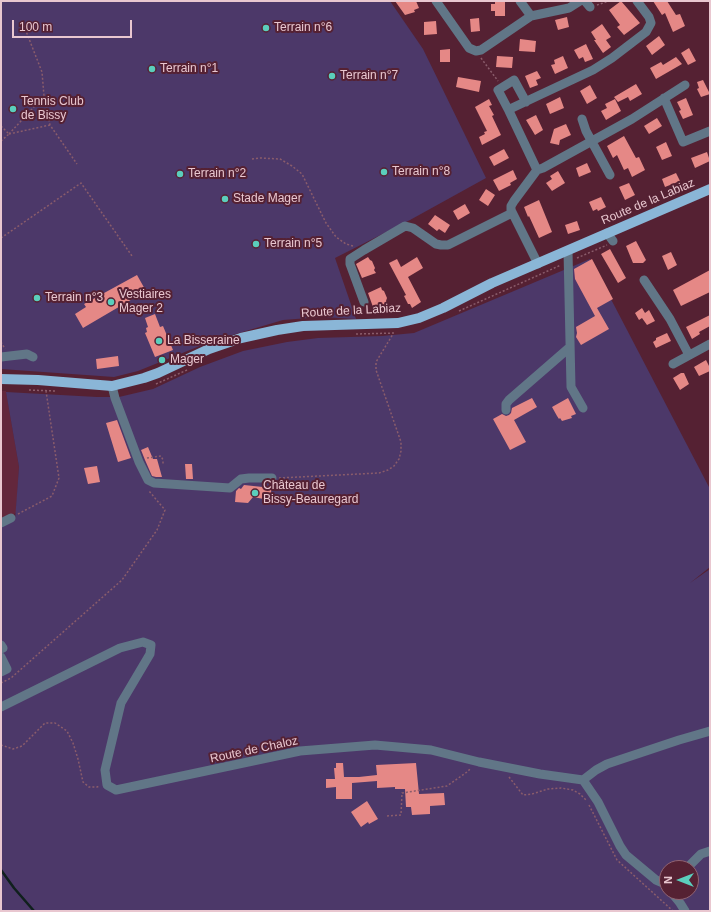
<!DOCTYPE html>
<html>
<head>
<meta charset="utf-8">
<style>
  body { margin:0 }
  #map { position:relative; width:711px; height:912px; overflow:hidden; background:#552133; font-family:Arial,sans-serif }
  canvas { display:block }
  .frame { position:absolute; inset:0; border:2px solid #e9c7d0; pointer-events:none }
  .north { position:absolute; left:659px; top:860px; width:40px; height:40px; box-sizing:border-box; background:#552133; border:1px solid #906372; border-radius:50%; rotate:270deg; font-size:11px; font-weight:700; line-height:16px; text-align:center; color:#e9c7d0 }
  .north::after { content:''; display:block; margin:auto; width:14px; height:18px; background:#5bcebc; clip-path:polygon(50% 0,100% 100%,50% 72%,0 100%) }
  .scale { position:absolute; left:12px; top:20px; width:120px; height:18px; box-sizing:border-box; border:2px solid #e9c7d0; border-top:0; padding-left:5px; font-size:12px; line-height:14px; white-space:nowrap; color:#e9c7d0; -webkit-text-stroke:3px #552133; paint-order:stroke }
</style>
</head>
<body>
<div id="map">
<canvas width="711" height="912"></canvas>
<div class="frame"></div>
<div class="north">N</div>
<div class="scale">100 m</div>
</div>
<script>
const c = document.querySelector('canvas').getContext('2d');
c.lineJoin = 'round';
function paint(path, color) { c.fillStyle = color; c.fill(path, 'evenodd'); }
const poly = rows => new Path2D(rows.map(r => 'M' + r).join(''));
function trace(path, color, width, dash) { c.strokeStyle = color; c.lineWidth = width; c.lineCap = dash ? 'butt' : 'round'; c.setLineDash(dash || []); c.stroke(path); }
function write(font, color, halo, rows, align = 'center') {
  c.font = font + ' Arial,sans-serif'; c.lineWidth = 4; c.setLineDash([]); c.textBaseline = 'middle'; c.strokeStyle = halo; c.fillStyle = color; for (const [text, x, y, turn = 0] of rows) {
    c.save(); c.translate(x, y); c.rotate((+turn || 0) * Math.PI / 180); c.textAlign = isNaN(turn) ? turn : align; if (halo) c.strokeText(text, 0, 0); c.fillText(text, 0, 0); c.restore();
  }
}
const built = poly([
  [1,391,6,391,19,467,16,513,1,520]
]);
const green = poly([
  [1,1,390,1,423,49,486,178,410,220,335,258,356,319,322,317,283,320,212,341,138,371,114,377,1,369],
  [590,259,710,489,710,567,690,583,710,569,710,911,1,911,1,526,15,520,19,467,6,392,97,397,119,397,153,389,200,367,243,351,287,342,318,338,382,336,414,333],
  [667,868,691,868,691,892,667,892]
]);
const stream = poly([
  [1,870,14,888,34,911]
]);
const building = poly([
  [395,1,416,1,419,8,414,10,415,12,405,15],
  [495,1,505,1,505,16,495,16,495,11,491,11,491,4,495,4],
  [621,1,640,23,624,35,617,27,620,25,609,10],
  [653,1,667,1,676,15,680,14,685,26,673,32,665,13,662,15],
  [567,17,569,27,558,30,555,20],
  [479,18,480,31,471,32,470,19],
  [436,21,437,34,424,35,424,22],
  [602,24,611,37,606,40,611,47,603,53,594,40,596,40,591,32],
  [659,36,665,45,652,55,646,46],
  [520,39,536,41,535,52,519,51],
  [586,44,593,59,585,62,583,57,579,59,574,50],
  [689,48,696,61,688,65,681,53],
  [450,49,450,62,440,62,440,50],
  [497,56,513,57,512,68,496,67],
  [563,56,568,68,555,74,551,65,555,64,554,60],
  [676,57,682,64,656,79,650,68,661,62,663,65],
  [537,71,541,78,536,80,538,85,530,88,525,76],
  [458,77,481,81,479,92,456,87],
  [703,80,710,94,701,97,697,89,699,88,697,82],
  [636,84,642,94,630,101,628,97,618,102,614,97],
  [590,85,597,98,587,104,580,91],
  [560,97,564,108,550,114,546,104],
  [686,98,693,115,683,119,679,111,681,110,677,102],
  [489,99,492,105,489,106,494,115,492,116,501,135,482,145,479,137,485,134,484,132,487,131,475,107],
  [615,99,621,111,606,120,601,111,607,108,605,104],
  [536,115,543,130,535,135,526,120],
  [657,118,662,126,649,134,644,126],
  [566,124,571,135,560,140,559,145,550,143,554,129],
  [624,136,636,158,639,157,645,170,632,177,628,168,624,170,617,155,613,158,607,146],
  [666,142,672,156,662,160,656,147],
  [504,149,509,158,494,166,489,157],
  [707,152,710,161,695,168,691,158],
  [587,163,591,172,579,177,576,168],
  [513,170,517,179,510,183,511,185,499,191,493,180],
  [558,171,565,183,552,191,546,183,552,179,550,176],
  [676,173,680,181,665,187,662,179],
  [629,183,635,195,625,200,619,187],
  [486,189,495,195,488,206,479,200],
  [601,197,606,207,598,211,597,209,593,211,589,202],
  [539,200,552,232,539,238,529,216,528,217,524,207],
  [465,204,470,213,458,220,453,211],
  [435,215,450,225,445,233,439,229,437,231,428,224],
  [577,221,580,230,568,234,565,225],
  [636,241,646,260,643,263,633,263,626,246],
  [610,249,626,278,618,283,601,254],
  [671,252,677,265,668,270,662,256],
  [368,257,370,260,372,261,375,268,374,270,376,273,362,278,356,264],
  [417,257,423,268,408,277,421,302,412,308,410,304,408,304,404,296,406,295,389,263,397,259,401,267],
  [592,259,613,299,597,308,609,329,581,345,576,337,577,333,576,327,595,316,575,279,574,269],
  [710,270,710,292,681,306,673,290],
  [137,275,146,291,83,328,75,314,86,307,84,304],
  [381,287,382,290,384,291,387,298,386,301,387,304,381,306,381,304,373,307,368,293],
  [642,308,645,313,649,310,655,321,647,325,642,318,639,320,635,313],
  [155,314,160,327,163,326,173,350,155,357,145,333,147,332,146,328,148,327,145,318],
  [710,315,710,326,699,332,700,334,692,339,686,327],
  [667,333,671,341,656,348,653,342,656,340,656,338],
  [118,356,119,366,97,369,96,359],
  [706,360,710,368,710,371,699,376,694,367],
  [681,373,684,373,689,384,680,390,673,378],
  [532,398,537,407,514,420,526,442,510,450,493,419,502,414,506,416,509,415,511,413,512,408],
  [568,398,576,414,571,416,572,418,562,421,560,418,559,419,557,416,552,407],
  [117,420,131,458,118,462,106,423],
  [148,447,153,459,157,459,162,477,156,477,152,476,145,460,141,450],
  [185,464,192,464,193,479,186,479],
  [97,466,100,482,88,484,84,468],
  [244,485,272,488,269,500,253,497,248,503,235,502,236,491,239,488,241,489],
  [336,763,343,763,344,777,359,777,377,775,376,765,416,763,419,794,444,793,445,805,430,806,430,814,412,815,411,807,406,807,405,789,395,789,395,787,377,788,377,781,352,783,352,799,336,799,336,787,326,788,326,779,335,779,334,768,336,768],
  [367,801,378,819,369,824,368,822,361,827,351,812]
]);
const path = poly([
  [597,5,609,1],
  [481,58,498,81],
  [44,96,50,125,77,164],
  [1,126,9,134,1,141],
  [9,134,44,96,42,72,24,26],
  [9,134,50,125],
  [252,159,260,158,280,159,292,166,302,174,326,223,336,237,346,244,353,246],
  [1,238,81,183,132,256],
  [577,258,607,245],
  [459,311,561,265],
  [356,334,395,333],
  [1,342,5,349],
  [156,384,187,370],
  [29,390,55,391],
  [147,458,161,456,163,460,163,464],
  [279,478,379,473,388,470,394,466,399,459,401,451,401,442,376,370,376,362,393,334],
  [18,514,52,496,59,478,46,391],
  [1,683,11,678,122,580,157,530,165,510,149,491],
  [1,745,13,749,22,746,45,723,55,723,67,731,73,743,78,759,83,782,89,787,97,787,100,786],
  [509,777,523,795,532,794,548,789,561,788,573,790,580,794,586,800],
  [589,805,617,860,673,911],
  [387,816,401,815,402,793,447,786,467,772,471,768]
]);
const minor = poly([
  [436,1,469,48,476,51,481,50,531,16,569,8,580,1],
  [520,1,531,16],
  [585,1,590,7],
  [664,98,683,142,710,131],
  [509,111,498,90,514,80,526,102],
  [582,119,586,131,610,175],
  [537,170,543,168,632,119,685,85],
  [607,233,613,241],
  [568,251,571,387,583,408],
  [538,264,511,210,511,206,514,201,537,170,509,111,512,108,593,70,612,58,646,32,651,23,649,17,637,1],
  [644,280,670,319,689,355],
  [364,302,350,264,350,259,364,250,405,226,413,228,436,244,441,245,448,245,512,213],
  [1,357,27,354,33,357],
  [673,364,710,344],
  [112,386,115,398,139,462,148,480,154,483,230,488,241,479,249,478,272,478],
  [506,410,506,404,509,400,570,347],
  [1,523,11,518],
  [1,645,3,648,1,649],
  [1,657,7,669,1,672],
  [1,707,120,648,143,642,151,645,150,654,121,703,105,770,107,785,116,790,300,751,375,745,431,750,479,762,540,774,583,780,598,802,620,846,626,855,656,880,663,883,667,882],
  [583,780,596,770,607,764,679,740,710,731],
  [687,868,701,854,710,851],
  [671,892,680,903,685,911]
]);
const major = poly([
  [1,379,38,380,112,386,144,378,158,373,209,349,241,338,277,330,303,326,398,323,419,318,443,308,492,283,710,189]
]);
const markers = [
  [266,28,4,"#5bcebc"],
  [152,69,4,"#5bcebc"],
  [332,76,4,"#5bcebc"],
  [13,109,4,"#5bcebc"],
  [384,172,4,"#5bcebc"],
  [180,174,4,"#5bcebc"],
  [225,199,4,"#5bcebc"],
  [256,244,4,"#5bcebc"],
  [37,298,4,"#5bcebc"],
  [111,302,4,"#5bcebc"],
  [159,341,4,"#5bcebc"],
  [162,360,4,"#5bcebc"],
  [255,493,4,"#5bcebc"]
];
const poiNames = [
  ["Terrain n°6",274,28],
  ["Terrain n°1",160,69],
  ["Terrain n°7",340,76],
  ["Tennis Club",21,102],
  ["de Bissy",21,116],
  ["Terrain n°8",392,172],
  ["Terrain n°2",188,174],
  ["Stade Mager",233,199],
  ["Terrain n°5",264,244],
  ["Vestiaires",119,295],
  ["Mager 2",119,309],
  ["Terrain n°3",45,298],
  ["La Bisseraine",167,341],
  ["Mager",170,360],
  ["Château de",263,486],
  ["Bissy-Beauregard",263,500]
];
const streetNames = [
  ["Route de la Labiaz",648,202,-23],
  ["Route de la Labiaz",351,311,-3],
  ["Route de Chaloz",254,750,-12]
];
paint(built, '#63273c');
paint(green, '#4c3869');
trace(stream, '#10201d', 2.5);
paint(building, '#e58886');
trace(path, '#8a5c6b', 1.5, [2, 2]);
trace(minor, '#617687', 9);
trace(major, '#8ab6d7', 10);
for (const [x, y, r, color] of markers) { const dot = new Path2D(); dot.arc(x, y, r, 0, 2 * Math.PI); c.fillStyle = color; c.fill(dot); trace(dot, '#552133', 1.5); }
write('12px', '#e9c7d0', '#552133', poiNames, 'left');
write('12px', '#e9c7d0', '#552133', streetNames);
</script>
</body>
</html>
